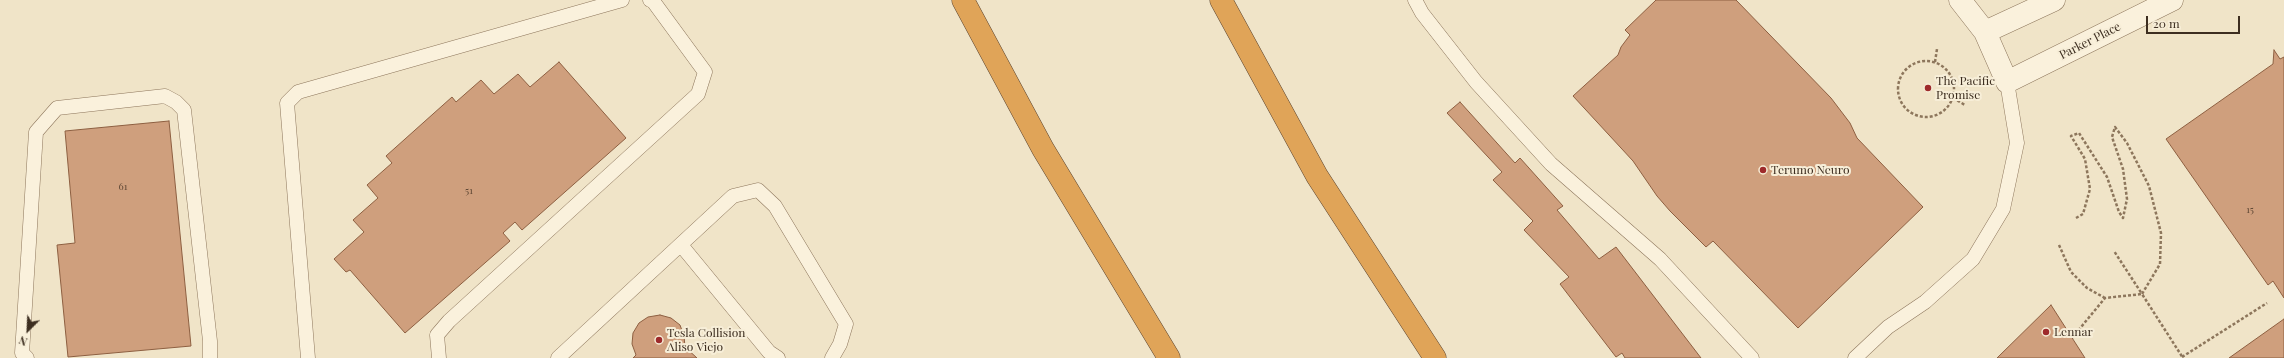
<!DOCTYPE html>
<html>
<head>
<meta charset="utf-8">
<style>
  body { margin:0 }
  #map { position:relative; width:2284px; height:358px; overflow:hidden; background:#f0e4c8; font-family:"Playfair Display",serif }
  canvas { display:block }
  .north { position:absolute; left:8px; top:310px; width:40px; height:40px; -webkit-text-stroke:3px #f7eed8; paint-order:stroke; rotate:204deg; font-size:11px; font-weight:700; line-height:16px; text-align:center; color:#3d2e20 }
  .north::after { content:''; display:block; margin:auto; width:14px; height:18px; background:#3d2e20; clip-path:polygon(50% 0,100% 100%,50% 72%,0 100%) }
  .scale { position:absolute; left:2146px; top:16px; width:94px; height:18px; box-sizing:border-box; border:2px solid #3d2e20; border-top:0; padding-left:5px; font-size:12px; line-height:14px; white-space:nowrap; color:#3d2e20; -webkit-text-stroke:3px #f7eed8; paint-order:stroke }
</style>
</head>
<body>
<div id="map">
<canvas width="2284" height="358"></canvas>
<div class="north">N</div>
<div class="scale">20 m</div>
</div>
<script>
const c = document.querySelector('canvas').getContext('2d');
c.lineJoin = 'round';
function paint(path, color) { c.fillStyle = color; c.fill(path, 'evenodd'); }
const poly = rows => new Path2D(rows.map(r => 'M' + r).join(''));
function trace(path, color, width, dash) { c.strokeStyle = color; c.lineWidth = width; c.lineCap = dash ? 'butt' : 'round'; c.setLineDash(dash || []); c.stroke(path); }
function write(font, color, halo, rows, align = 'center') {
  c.font = font + ' "Playfair Display",serif'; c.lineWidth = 4; c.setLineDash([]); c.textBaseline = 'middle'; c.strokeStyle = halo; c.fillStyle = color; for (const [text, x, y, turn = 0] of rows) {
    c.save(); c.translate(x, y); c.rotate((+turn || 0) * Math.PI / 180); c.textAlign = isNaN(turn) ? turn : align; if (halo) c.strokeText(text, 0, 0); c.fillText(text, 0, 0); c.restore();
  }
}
const building = poly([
  [1656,0,1736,0,1831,98,1850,123,1857,138,1923,207,1798,328,1713,241,1706,247,1670,211,1657,196,1633,161,1573,96,1618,55,1621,47,1630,35,1625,30,1656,0],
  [2274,50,2280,59,2284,57,2284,298,2273,281,2268,285,2166,139,2273,64,2274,50],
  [559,62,626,138,522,230,515,222,503,233,510,241,405,333,350,270,346,272,334,259,364,232,353,220,378,198,367,185,392,163,386,156,452,97,456,102,481,80,494,94,518,74,530,87,559,62],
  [1460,102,1515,163,1520,158,1563,206,1557,210,1599,259,1616,247,1701,358,1625,358,1622,353,1616,357,1560,284,1569,277,1524,230,1533,221,1493,180,1502,172,1447,113,1460,102],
  [169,121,191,346,68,357,57,245,75,243,65,131,169,121],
  [2051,305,2085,358,1997,358,2051,305],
  [660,315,671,318,680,325,684,336,685,347,697,358,633,358,636,355,632,344,633,333,639,323,648,317,660,315],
  [2284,319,2284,358,2229,358,2284,319]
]);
const path = poly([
  '1898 89a28 28 0 1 1 56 0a28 28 0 1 1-56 0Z',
  [1935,62,1937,49],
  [1953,98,1965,105],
  [2076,218,2083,214,2090,189,2085,159,2071,136,2079,133,2107,177,2119,212,2123,218,2127,199,2123,169,2112,137,2115,127,2127,143,2149,186,2161,233,2160,264,2142,294,2114,251],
  [2059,245,2071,272,2087,288,2105,298],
  [2072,338,2105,298,2142,294,2183,358],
  [2182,357,2267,303]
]);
const service = poly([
  [1415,0,1422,13,1476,82,1551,164,1660,259,1752,358],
  [681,245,769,352,778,358],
  [27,358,22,353,36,132,57,108,165,96,176,102,184,110,210,341,210,358],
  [308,358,287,103,298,92,622,0],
  [439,358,437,335,449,321,698,94,705,72,653,1,650,0],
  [558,358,733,196,758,190,775,206,846,324,840,344,832,358],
  [1855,358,1888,327,1925,302,1973,259,2003,209,2017,143,2007,82]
]);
const tertiary = poly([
  [1960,0,1985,32,2007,82,2172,0],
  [1985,32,2054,0]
]);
const motorway = poly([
  [963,0,1043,149,1169,358],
  [1221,0,1317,176,1435,358]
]);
const markers = [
  [1928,88,4,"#9e2a2b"],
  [1763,170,4,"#9e2a2b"],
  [2046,332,4,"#9e2a2b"],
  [659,340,4,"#9e2a2b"]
];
const numberNames = [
  ["61",123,187],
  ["51",469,191],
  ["15",2250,210]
];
const streetNames = [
  ["Parker Place",2090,41,-27]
];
const poiNames = [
  ["The Pacific",1936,81],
  ["Promise",1936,95],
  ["Terumo Neuro",1771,170],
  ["Lennar",2054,332],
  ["Tesla Collision",667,333],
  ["Aliso Viejo",667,347]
];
paint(building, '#cf9f7d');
trace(building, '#8d5f41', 1);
trace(service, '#8d765c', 15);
trace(tertiary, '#8d765c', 23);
trace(motorway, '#5b4430', 23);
trace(path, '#8d765c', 2.5, [3, 2]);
trace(service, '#faf1dc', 14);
trace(tertiary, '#faf1dc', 22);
trace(motorway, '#e0a458', 22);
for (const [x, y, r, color] of markers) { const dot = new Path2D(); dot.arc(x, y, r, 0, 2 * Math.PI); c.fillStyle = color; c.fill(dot); trace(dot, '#f7eed8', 1.5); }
write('10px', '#624a37', null, numberNames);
write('12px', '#3d2e20', '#f7eed8', streetNames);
write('12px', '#3d2e20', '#f7eed8', poiNames, 'left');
</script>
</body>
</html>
